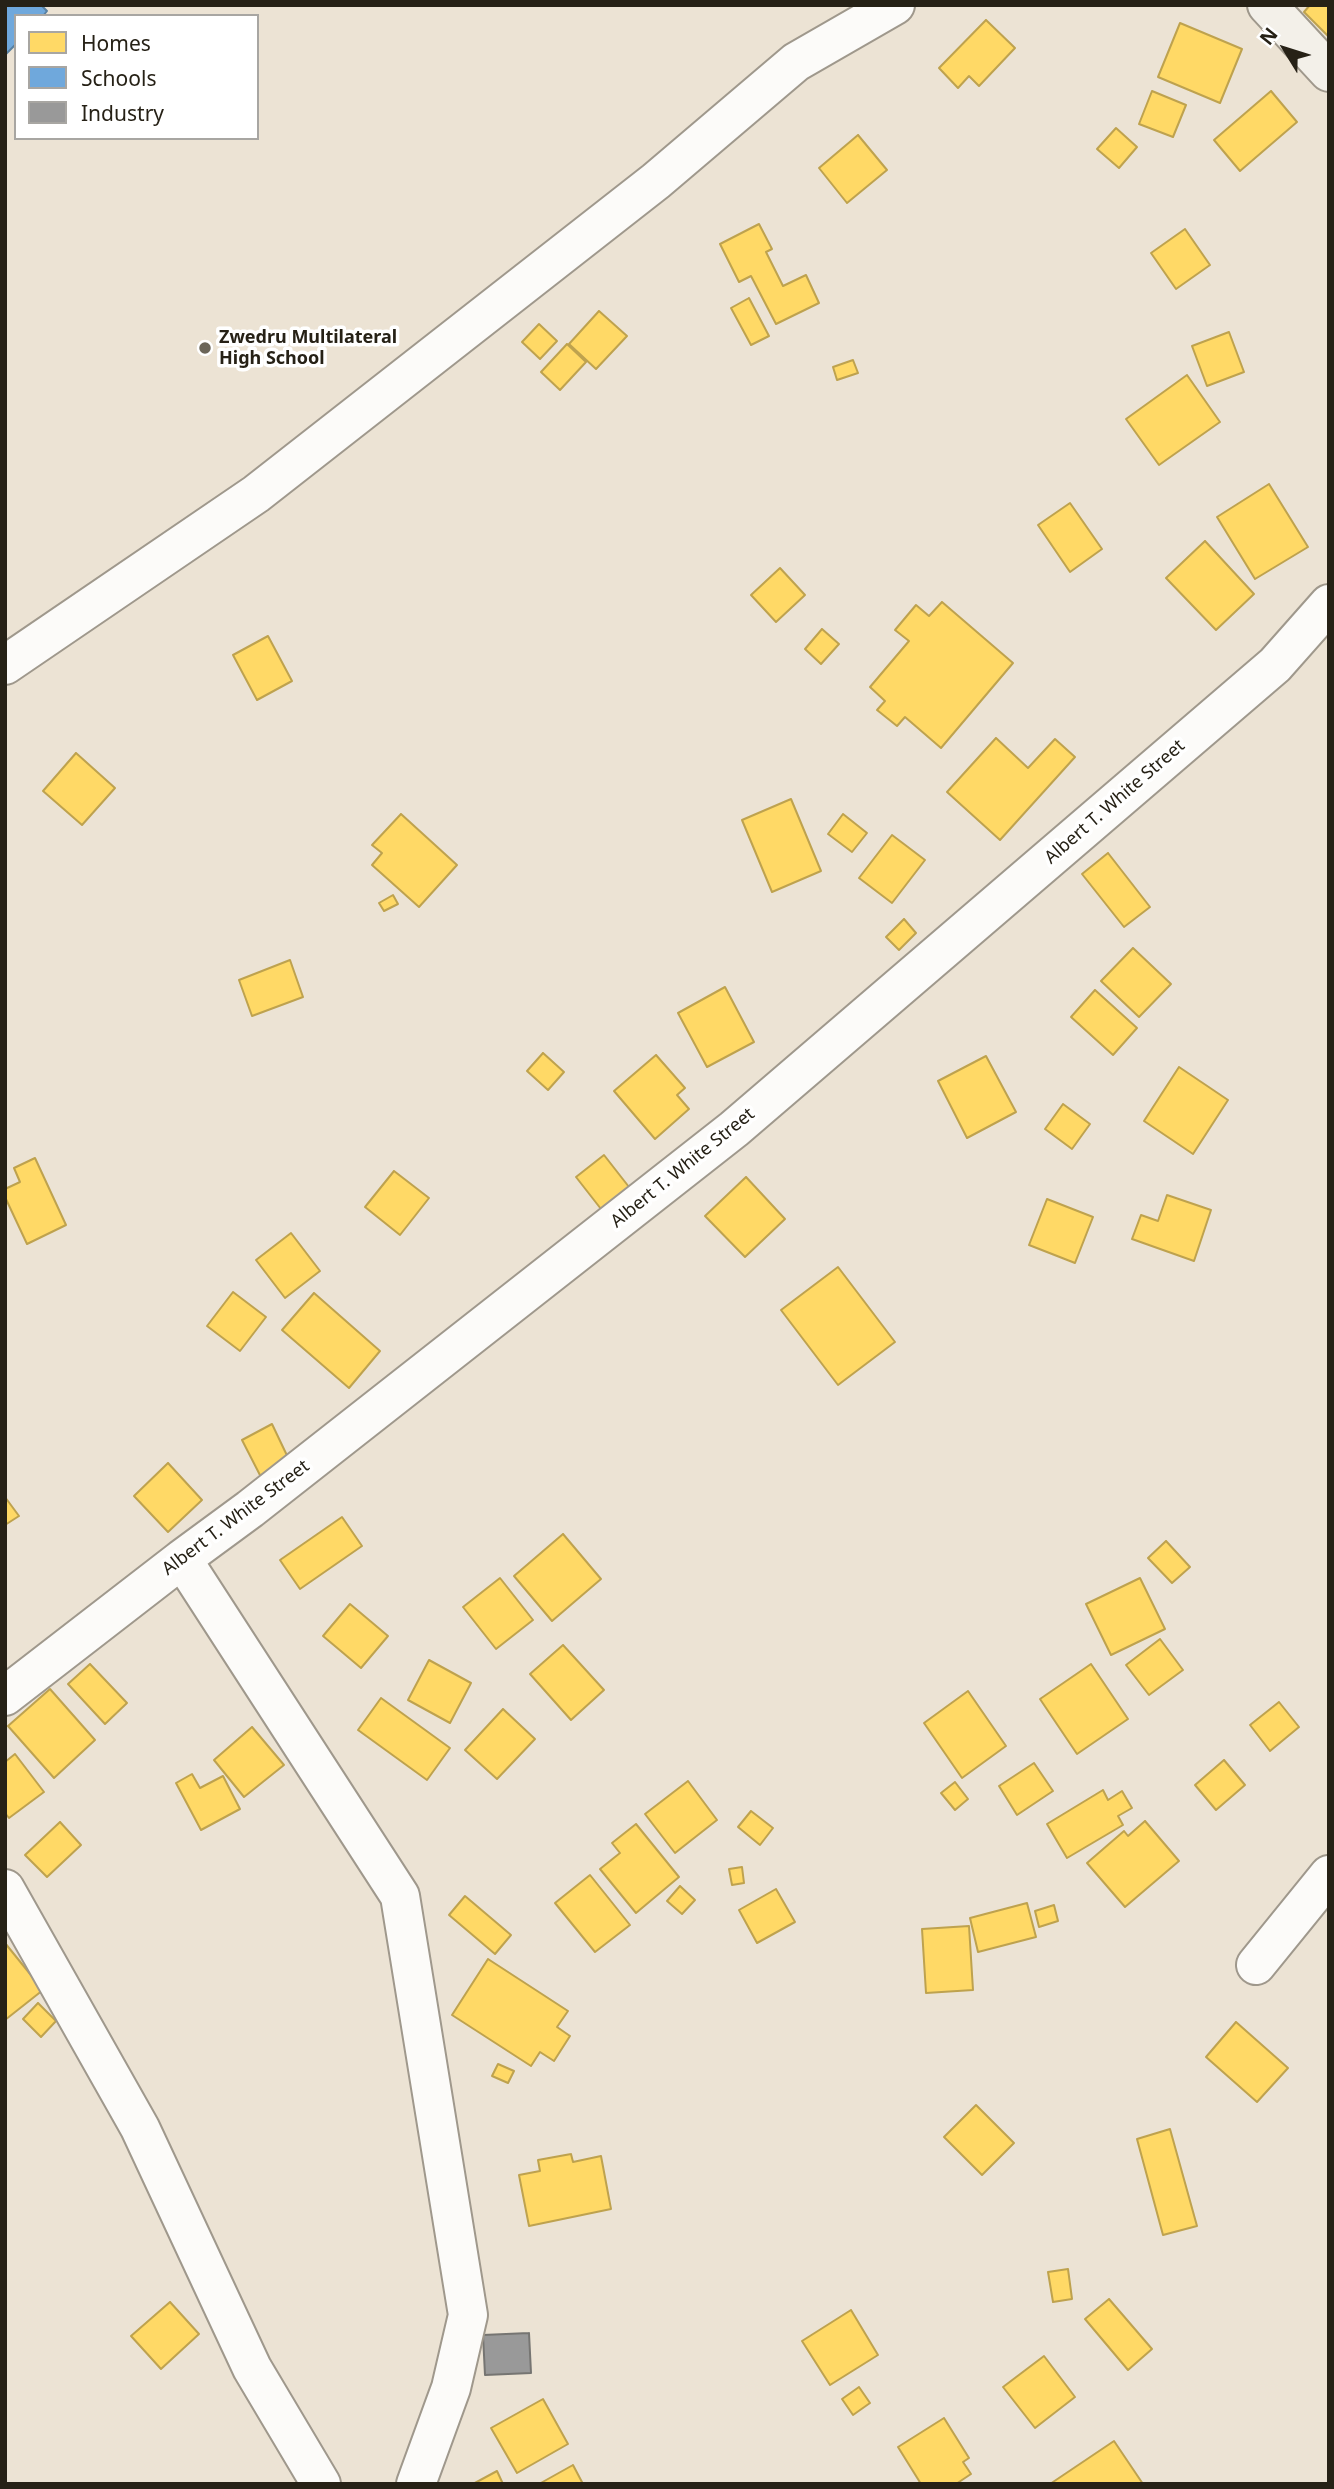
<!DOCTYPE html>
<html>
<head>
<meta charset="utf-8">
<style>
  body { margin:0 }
  #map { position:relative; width:1334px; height:2489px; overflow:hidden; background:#ece3d4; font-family:"Noto Sans",sans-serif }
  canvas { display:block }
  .frame { position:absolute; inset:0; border:7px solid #262116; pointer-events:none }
  .legend { position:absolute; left:14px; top:14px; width:245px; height:126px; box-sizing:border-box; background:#fff; border:2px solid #a8a6a2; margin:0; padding:9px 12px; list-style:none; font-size:21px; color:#262116 }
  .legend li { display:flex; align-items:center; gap:14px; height:35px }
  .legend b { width:35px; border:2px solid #a8a6a2 }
  .north { position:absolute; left:1250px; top:14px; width:70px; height:70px; -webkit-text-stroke:5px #fff; paint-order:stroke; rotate:308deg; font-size:19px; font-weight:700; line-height:28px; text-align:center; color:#262116 }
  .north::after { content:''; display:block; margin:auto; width:24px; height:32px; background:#262116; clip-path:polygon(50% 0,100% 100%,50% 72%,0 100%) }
</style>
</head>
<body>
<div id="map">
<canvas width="1334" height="2489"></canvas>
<div class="frame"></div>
<ul class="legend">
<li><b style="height:19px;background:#ffd966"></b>Homes</li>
<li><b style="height:19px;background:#6fa8dc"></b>Schools</li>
<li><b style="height:19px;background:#999"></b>Industry</li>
</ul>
<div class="north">N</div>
</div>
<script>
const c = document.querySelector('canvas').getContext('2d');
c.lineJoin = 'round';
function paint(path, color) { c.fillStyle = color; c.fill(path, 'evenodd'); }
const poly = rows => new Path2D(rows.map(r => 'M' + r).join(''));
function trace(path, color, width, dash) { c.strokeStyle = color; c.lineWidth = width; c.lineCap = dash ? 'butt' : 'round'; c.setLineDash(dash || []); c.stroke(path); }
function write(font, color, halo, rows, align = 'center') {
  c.font = font + ' "Noto Sans",sans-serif'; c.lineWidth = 7; c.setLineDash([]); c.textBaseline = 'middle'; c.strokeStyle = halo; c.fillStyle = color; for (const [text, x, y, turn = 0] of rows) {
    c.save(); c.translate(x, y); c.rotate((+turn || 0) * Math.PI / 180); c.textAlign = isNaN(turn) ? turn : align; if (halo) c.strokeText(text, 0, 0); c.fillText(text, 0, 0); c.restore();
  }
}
const homes = poly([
  [1310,5,1329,5,1329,37,1304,12,1310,5],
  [986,20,1015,48,979,86,969,76,958,88,939,68,986,20],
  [1180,23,1242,49,1220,103,1158,77,1180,23],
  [1152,91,1186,105,1173,137,1139,124,1152,91],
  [1271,91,1297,122,1240,171,1214,140,1271,91],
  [1116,128,1137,147,1119,168,1097,149,1116,128],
  [858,135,887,170,847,203,819,168,858,135],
  [759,224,772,249,766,252,783,286,806,275,819,303,776,324,751,276,739,282,720,244,759,224],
  [1185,229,1210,265,1176,289,1151,253,1185,229],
  [749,298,769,336,751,345,731,308,749,298],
  [599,311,627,336,596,369,569,344,599,311],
  [539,324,557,341,540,359,522,342,539,324],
  [1229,332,1244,372,1207,386,1192,346,1229,332],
  [567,344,586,362,560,390,541,372,567,344],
  [853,360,858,373,837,380,833,367,853,360],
  [1187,375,1220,422,1159,465,1126,419,1187,375],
  [1269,484,1308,547,1255,579,1217,517,1269,484],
  [1070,503,1102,549,1070,572,1038,525,1070,503],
  [1205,541,1254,594,1216,630,1166,578,1205,541],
  [780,568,805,595,776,622,751,595,780,568],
  [942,602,1013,663,941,748,905,717,897,726,877,710,885,701,870,687,909,641,895,630,916,605,929,616,942,602],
  [822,629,839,644,821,664,805,649,822,629],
  [268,636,292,681,257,700,233,655,268,636],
  [996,738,1028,768,1055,739,1075,757,1000,840,947,792,996,738],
  [76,753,115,788,82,825,43,791,76,753],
  [791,799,821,871,772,892,742,820,791,799],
  [401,814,457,865,419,907,372,865,382,853,372,845,401,814],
  [843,814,867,833,852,852,828,834,843,814],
  [892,835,925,860,892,903,859,878,892,835],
  [1108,853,1150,907,1124,927,1082,874,1108,853],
  [393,895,398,904,384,911,379,903,393,895],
  [904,919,916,933,899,950,886,937,904,919],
  [1133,948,1171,984,1139,1017,1101,981,1133,948],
  [290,960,303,997,252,1016,239,980,290,960],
  [725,987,754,1042,707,1067,678,1013,725,987],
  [1095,990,1137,1028,1113,1055,1071,1017,1095,990],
  [543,1053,564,1072,548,1090,527,1071,543,1053],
  [656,1055,685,1088,677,1095,689,1109,655,1139,614,1091,656,1055],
  [986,1056,1016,1112,967,1138,938,1081,986,1056],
  [1179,1067,1228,1100,1193,1154,1144,1121,1179,1067],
  [1063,1104,1090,1124,1072,1149,1045,1129,1063,1104],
  [604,1155,629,1187,601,1209,576,1177,604,1155],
  [35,1158,66,1225,27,1244,5,1197,5,1189,20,1182,14,1168,35,1158],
  [394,1171,429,1198,400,1235,365,1207,394,1171],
  [746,1177,785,1219,745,1257,705,1216,746,1177],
  [1167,1195,1211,1210,1194,1261,1132,1239,1141,1215,1158,1221,1167,1195],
  [1047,1199,1093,1217,1075,1263,1029,1245,1047,1199],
  [291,1233,320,1271,285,1298,256,1260,291,1233],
  [838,1267,895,1342,838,1385,781,1310,838,1267],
  [233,1292,266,1317,240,1351,207,1326,233,1292],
  [314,1293,380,1351,349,1388,282,1330,314,1293],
  [272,1424,292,1466,263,1481,242,1440,272,1424],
  [168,1463,202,1500,168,1532,134,1496,168,1463],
  [5,1497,19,1516,5,1525,5,1497],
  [342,1517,362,1546,300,1589,280,1560,342,1517],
  [563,1534,601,1579,552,1621,514,1576,563,1534],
  [1166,1541,1190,1567,1172,1583,1148,1558,1166,1541],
  [500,1578,533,1620,496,1649,463,1607,500,1578],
  [1140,1578,1165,1629,1111,1655,1086,1604,1140,1578],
  [350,1604,388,1636,361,1668,323,1636,350,1604],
  [1160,1639,1183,1670,1149,1695,1126,1665,1160,1639],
  [563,1645,604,1690,571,1720,530,1674,563,1645],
  [429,1660,471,1683,450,1723,408,1700,429,1660],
  [90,1664,127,1703,105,1724,68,1684,90,1664],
  [1091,1664,1128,1719,1077,1754,1040,1699,1091,1664],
  [50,1689,95,1740,54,1778,8,1726,50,1689],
  [968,1691,1006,1746,962,1778,924,1723,968,1691],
  [381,1698,450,1748,427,1780,358,1730,381,1698],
  [1279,1702,1299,1727,1270,1751,1250,1725,1279,1702],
  [503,1709,535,1739,497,1779,465,1750,503,1709],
  [252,1727,284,1765,244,1797,214,1760,252,1727],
  [15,1754,44,1792,9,1818,5,1813,5,1762,15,1754],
  [1224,1760,1245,1785,1216,1810,1195,1785,1224,1760],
  [1034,1763,1053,1791,1017,1815,999,1786,1034,1763],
  [192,1774,200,1788,223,1776,240,1809,201,1830,176,1783,192,1774],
  [688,1781,717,1820,675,1853,645,1814,688,1781],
  [955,1782,968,1799,955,1810,941,1793,955,1782],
  [1103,1790,1108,1800,1122,1791,1132,1808,1118,1816,1123,1825,1067,1858,1047,1824,1103,1790],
  [751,1811,773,1828,760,1845,738,1827,751,1811],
  [1145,1821,1179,1861,1125,1907,1087,1863,1124,1831,1128,1836,1145,1821],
  [60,1822,81,1845,47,1877,25,1855,60,1822],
  [636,1824,679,1877,636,1913,600,1869,620,1853,612,1843,636,1824],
  [742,1867,744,1883,732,1885,729,1869,742,1867],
  [590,1875,630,1925,595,1952,555,1903,590,1875],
  [680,1886,695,1900,682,1914,667,1901,680,1886],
  [776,1889,795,1922,757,1943,739,1910,776,1889],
  [465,1896,511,1935,495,1954,449,1915,465,1896],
  [1027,1903,1036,1937,978,1952,970,1918,1027,1903],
  [1054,1905,1058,1921,1039,1927,1035,1911,1054,1905],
  [969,1926,973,1990,926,1993,922,1929,969,1926],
  [5,1943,43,1990,5,2020,5,1943],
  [488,1959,568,2011,557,2027,570,2036,554,2061,540,2052,531,2066,452,2015,488,1959],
  [38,2003,56,2021,41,2037,23,2019,38,2003],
  [1236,2022,1288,2068,1257,2102,1206,2057,1236,2022],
  [498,2064,514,2071,508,2083,492,2076,498,2064],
  [976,2105,1014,2143,982,2175,944,2137,976,2105],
  [1170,2129,1197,2226,1163,2235,1137,2139,1170,2129],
  [571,2154,573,2162,601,2156,611,2209,529,2226,519,2175,540,2171,538,2160,571,2154],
  [1068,2269,1072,2299,1053,2302,1048,2272,1068,2269],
  [1109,2299,1152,2349,1128,2370,1085,2319,1109,2299],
  [170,2302,199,2334,161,2369,131,2336,170,2302],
  [851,2310,878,2355,830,2385,802,2341,851,2310],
  [1044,2356,1075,2397,1035,2428,1003,2387,1044,2356],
  [859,2387,870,2403,853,2415,842,2399,859,2387],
  [543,2399,568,2444,517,2473,491,2428,543,2399],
  [944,2418,969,2458,963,2462,971,2474,956,2484,921,2484,898,2447,944,2418],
  [1114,2441,1143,2484,1050,2484,1114,2441],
  [573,2465,583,2484,539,2484,573,2465],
  [497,2471,503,2484,473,2484,497,2471]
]);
const schools = poly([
  [5,5,41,5,47,11,43,16,16,16,16,44,5,55,5,5]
]);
const industry = poly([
  [529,2333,531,2373,485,2375,483,2335,529,2333]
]);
const street = poly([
  [5,665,256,494,656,181,796,62,895,5],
  [182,1559,400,1896,468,2315,451,2388,416,2484],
  [5,1696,182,1559,250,1509,734,1129,1275,665,1329,604],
  [5,1889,140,2128,252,2368,321,2484],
  [1256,1965,1329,1875]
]);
const secondary = poly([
  [1267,5,1329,72]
]);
const markers = [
  [205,348,7,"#6b6558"]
];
const poiNames = [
  ["Zwedru Multilateral",219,338],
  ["High School",219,359]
];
const streetNames = [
  ["Albert T. White Street",1115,802,-41],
  ["Albert T. White Street",683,1168,-39],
  ["Albert T. White Street",236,1518,-37]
];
paint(homes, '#ffd966');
trace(homes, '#bea24e', 2);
paint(schools, '#6fa8dc');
trace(schools, '#5980a1', 2);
paint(industry, '#999');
trace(industry, '#767572', 2);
trace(street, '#9f988c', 42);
trace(secondary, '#9f988c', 42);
trace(street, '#fcfbf9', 38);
trace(secondary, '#f3f0e9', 38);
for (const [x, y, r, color] of markers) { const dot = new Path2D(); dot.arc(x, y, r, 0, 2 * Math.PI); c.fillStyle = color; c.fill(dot); trace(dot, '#fff', 2.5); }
write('bold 18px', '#262116', '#fff', poiNames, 'left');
write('18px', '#262116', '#fff', streetNames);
</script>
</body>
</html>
